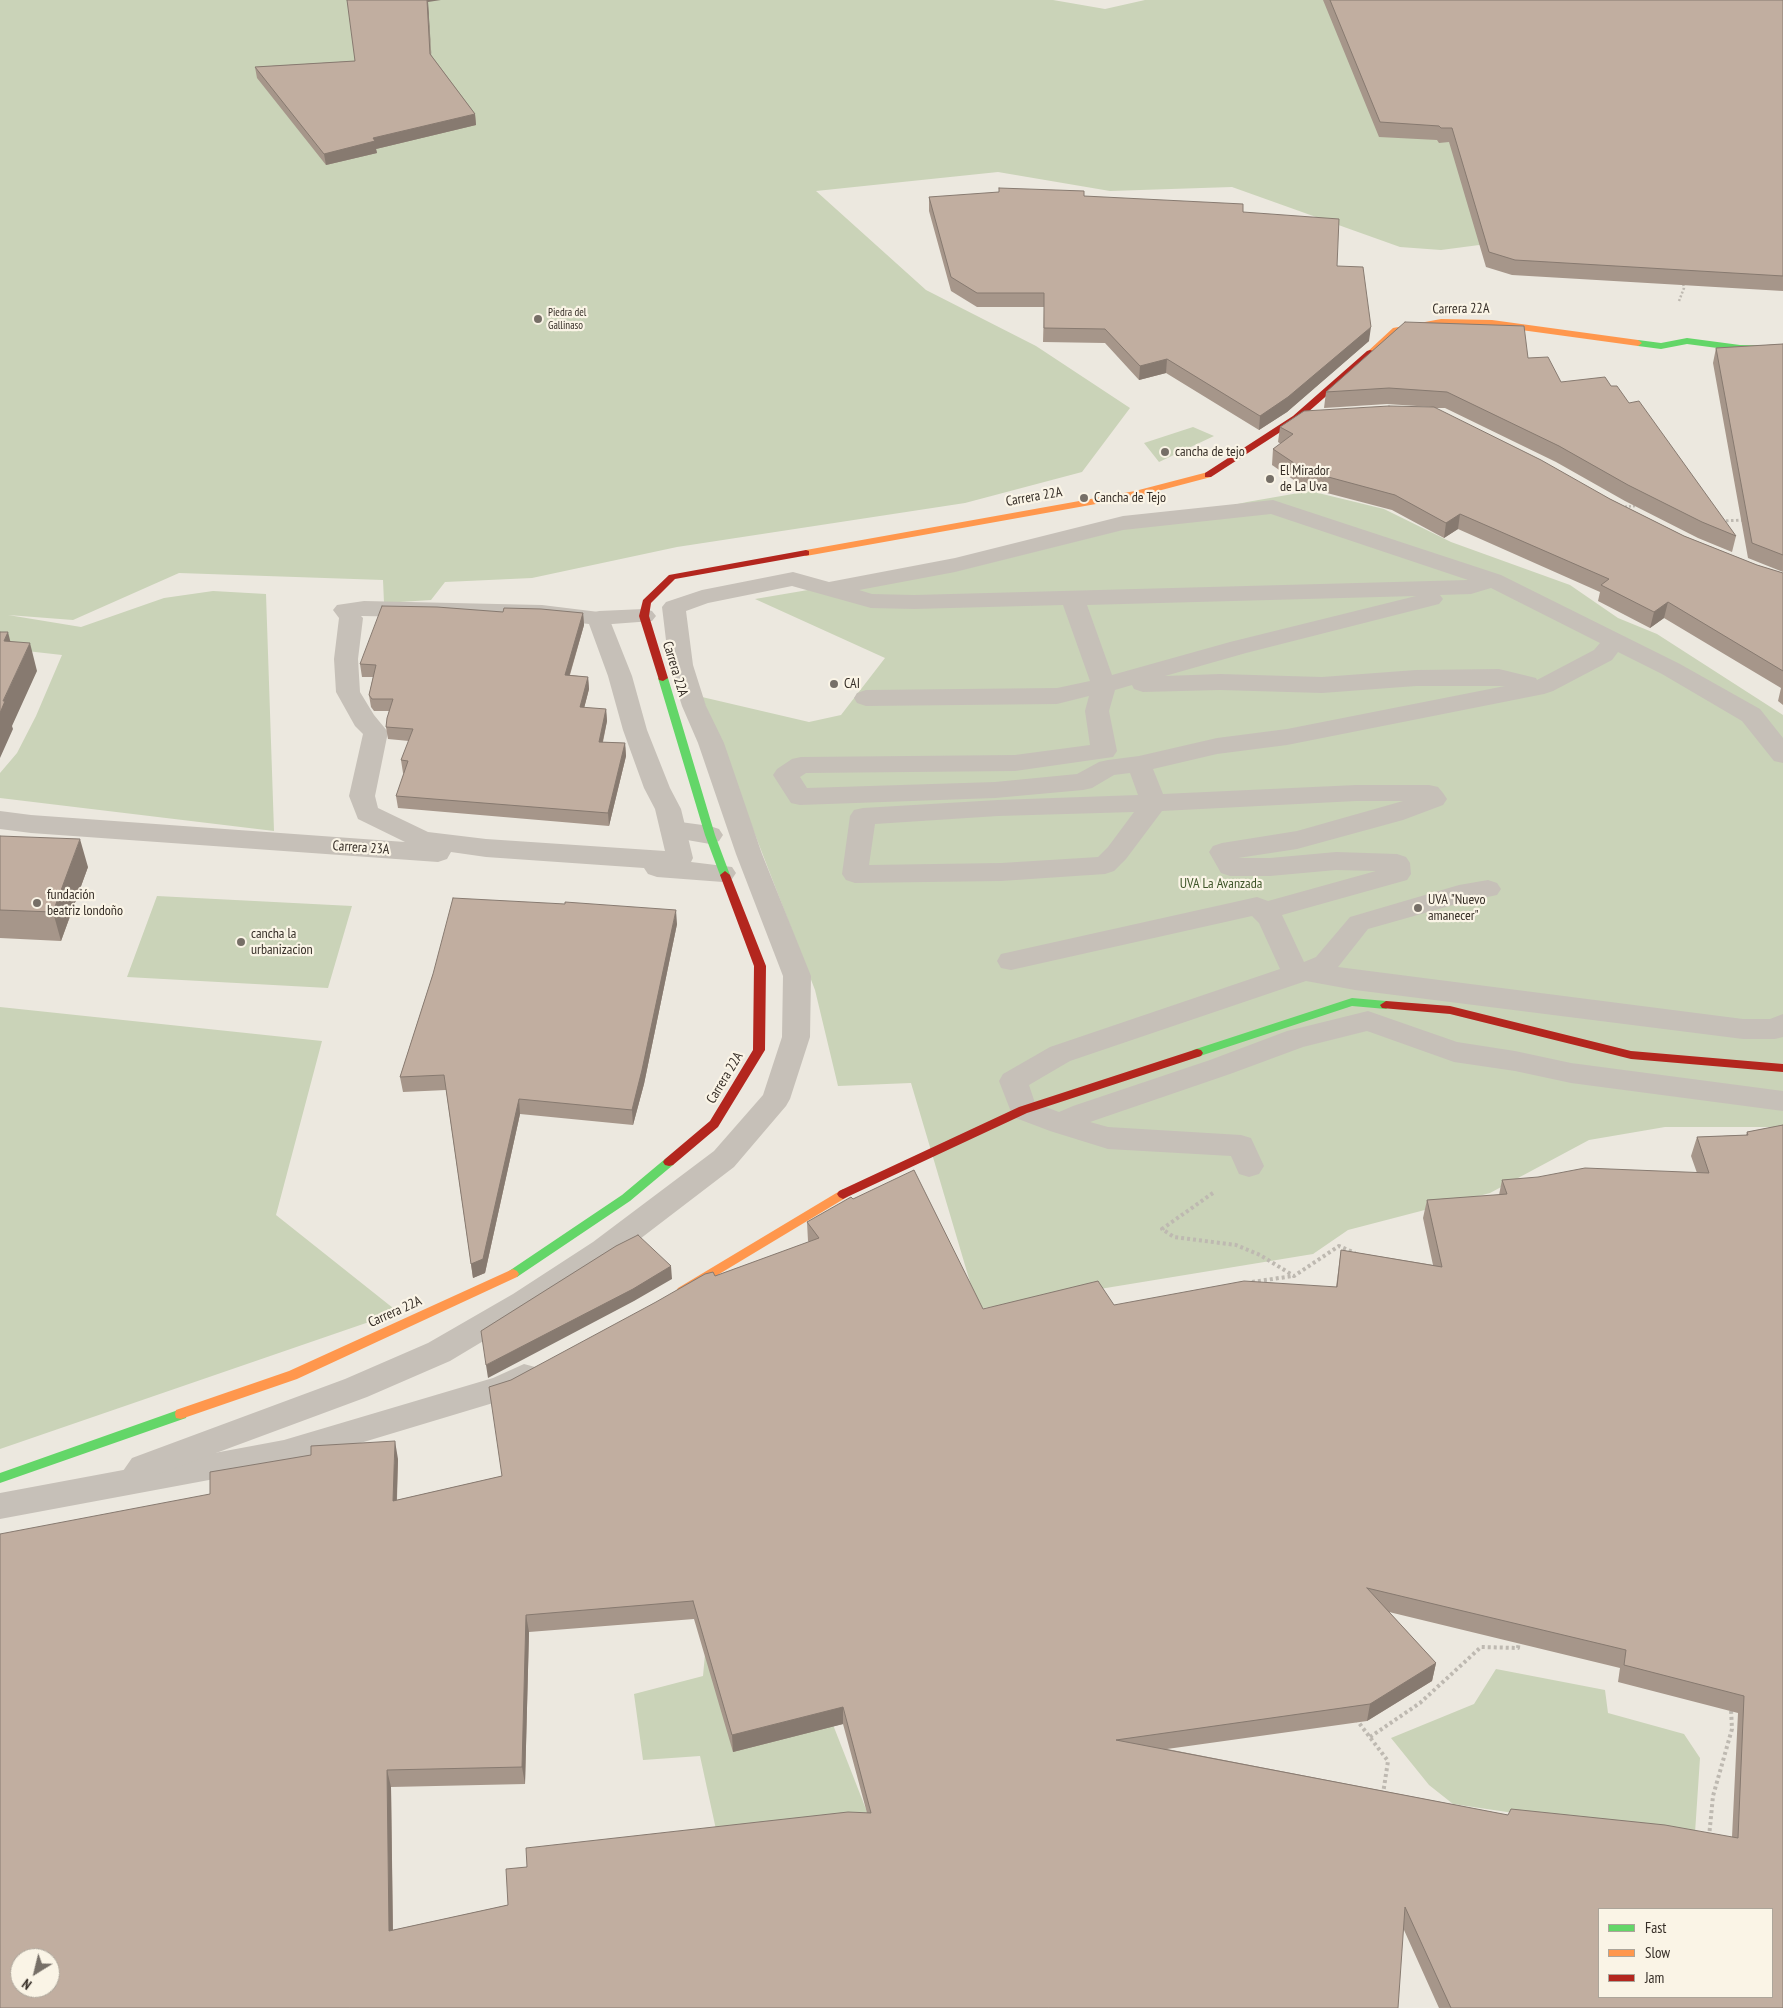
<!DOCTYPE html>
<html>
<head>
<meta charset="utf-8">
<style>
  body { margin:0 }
  #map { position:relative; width:1783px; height:2008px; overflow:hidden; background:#ece8df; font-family:"PT Sans Narrow",sans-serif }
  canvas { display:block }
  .legend { position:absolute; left:1598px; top:1908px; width:175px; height:90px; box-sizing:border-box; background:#faf4e6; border:1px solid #aca59a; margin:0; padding:6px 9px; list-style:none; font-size:15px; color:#362e27 }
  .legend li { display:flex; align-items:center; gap:10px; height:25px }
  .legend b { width:25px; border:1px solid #aca59a }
  .north { position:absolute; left:10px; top:1948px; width:50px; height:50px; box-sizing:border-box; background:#faf4e6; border:1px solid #aca59a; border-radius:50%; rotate:216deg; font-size:14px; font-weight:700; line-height:20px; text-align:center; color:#362e27 }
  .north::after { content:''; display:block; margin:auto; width:18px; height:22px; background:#766f67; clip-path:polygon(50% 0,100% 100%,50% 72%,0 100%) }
</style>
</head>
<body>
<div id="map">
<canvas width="1783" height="2008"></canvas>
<ul class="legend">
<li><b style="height:6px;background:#63d668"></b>Fast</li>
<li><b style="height:6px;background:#ff974d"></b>Slow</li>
<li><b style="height:6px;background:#b3261e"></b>Jam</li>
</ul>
<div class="north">N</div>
</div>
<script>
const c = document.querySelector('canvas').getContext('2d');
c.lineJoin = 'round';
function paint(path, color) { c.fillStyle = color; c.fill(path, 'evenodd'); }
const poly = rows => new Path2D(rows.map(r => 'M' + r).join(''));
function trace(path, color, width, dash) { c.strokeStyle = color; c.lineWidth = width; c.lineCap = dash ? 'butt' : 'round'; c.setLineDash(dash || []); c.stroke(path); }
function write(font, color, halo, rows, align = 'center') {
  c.font = font + ' "PT Sans Narrow",sans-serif'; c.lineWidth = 4.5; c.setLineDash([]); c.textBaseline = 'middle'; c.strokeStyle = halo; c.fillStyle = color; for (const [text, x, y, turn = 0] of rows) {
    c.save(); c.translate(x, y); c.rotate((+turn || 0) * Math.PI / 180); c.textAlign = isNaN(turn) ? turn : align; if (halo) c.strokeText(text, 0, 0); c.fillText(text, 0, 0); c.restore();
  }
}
const green = poly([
  [0,0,1053,0,1105,9,1145,0,1372,0,1525,239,1441,250,1400,247,1232,187,1110,191,998,172,816,191,926,290,1036,346,1130,408,1082,472,965,503,677,547,532,578,445,582,431,600,384,603,383,580,179,573,73,620,8,615,81,627,164,598,213,591,266,594,274,831,0,798,0,773,17,753,36,716,62,655,0,648],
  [1193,427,1214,436,1159,462,1144,443],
  [1310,491,1384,509,1451,542,1570,585,1618,618,1657,634,1783,715,1783,1127,1665,1127,1589,1140,1490,1193,1348,1230,1313,1254,978,1309,911,1083,838,1086,815,990,702,697,809,722,841,715,885,658,755,599,955,565,1247,502],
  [157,896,352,906,328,988,127,977],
  [0,1007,322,1041,276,1215,398,1312,0,1449],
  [780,1589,871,1822,722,1857,700,1756,643,1760,634,1694,703,1676,709,1610],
  [1496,1669,1605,1690,1608,1713,1684,1734,1700,1758,1695,1833,1507,1812,1453,1804,1429,1785,1391,1738,1474,1704]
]);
const pathFar2 = poly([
  [1679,301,1684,288,1683,283],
  [1621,507,1636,506]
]);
const pathFar1 = poly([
  [1721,521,1745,520]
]);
const path = poly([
  [1213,1193,1162,1229,1174,1237,1236,1245,1260,1255,1294,1276,1339,1246,1355,1253],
  [1252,1282,1293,1276],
  [1356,1719,1388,1761,1383,1794],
  [1370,1737,1420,1703,1481,1647,1518,1648,1519,1639],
  [1709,1837,1713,1796,1732,1729,1731,1709]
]);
const lane = poly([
  [644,609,652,611,656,616,652,621,599,625,591,623,587,618,591,613,599,611,644,609],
  [673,821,710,826,719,829,723,835,719,841,710,844,664,836,660,830,664,824,673,821],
  [524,1364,535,1367,540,1376,535,1385,513,1397,284,1466,0,1519,0,1493,284,1440,493,1378,524,1364]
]);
const street = poly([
  [1273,500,1501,575,1680,664,1760,709,1783,738,1783,763,1774,761,1742,721,1662,674,1618,652,1612,660,1553,691,1544,694,1287,745,1217,754,1153,769,1163,794,1356,785,1429,785,1438,787,1443,793,1447,799,1443,805,1403,820,1297,849,1238,858,1270,858,1336,852,1397,854,1406,857,1410,863,1411,874,1407,880,1282,915,1304,962,1316,957,1350,917,1459,885,1488,880,1497,883,1501,889,1497,895,1460,903,1368,929,1338,967,1743,1019,1770,1019,1783,1014,1783,1037,1775,1039,1743,1039,1355,990,1306,981,1070,1061,1029,1085,1035,1103,1059,1112,1073,1106,1210,1060,1287,1031,1368,1011,1457,1042,1515,1051,1571,1063,1783,1091,1783,1111,1571,1083,1515,1071,1454,1062,1367,1031,1303,1047,1230,1074,1090,1122,1108,1127,1241,1135,1251,1138,1264,1166,1259,1174,1249,1177,1239,1174,1231,1156,1108,1149,1050,1131,1013,1117,999,1081,1003,1074,1050,1047,1280,969,1259,923,1252,916,1011,970,1001,968,997,961,1001,954,1257,897,1268,901,1376,871,1336,870,1270,876,1230,876,1221,873,1209,852,1213,846,1222,843,1297,831,1403,801,1356,801,1162,811,1126,859,1114,871,1105,874,1001,881,855,883,846,880,842,874,850,816,854,810,863,808,998,800,1138,795,1130,773,1114,775,1092,788,1083,790,995,798,800,805,791,803,773,775,777,769,792,759,801,757,1015,755,1090,745,1085,711,1089,696,1057,704,866,706,857,703,854,698,857,693,866,690,1057,688,1090,681,1063,605,914,609,871,608,792,586,708,603,686,611,693,665,706,706,724,743,762,854,811,976,810,1037,790,1099,786,1106,734,1167,615,1258,535,1310,450,1361,367,1397,154,1476,143,1490,132,1494,121,1490,116,1481,132,1458,345,1379,428,1343,513,1294,593,1242,714,1151,763,1095,782,1037,783,976,736,854,698,743,682,706,669,665,662,607,666,602,702,590,793,572,829,582,955,558,1123,516,1273,500],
  [1271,514,1468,580,914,595,872,594,859,590,955,572,1123,530,1271,514],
  [1491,588,1600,643,1594,650,1537,680,1536,678,1499,669,1416,670,1322,677,1220,674,1165,676,1246,653,1439,604,1443,599,1440,595,1471,594,1491,588],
  [1416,596,1230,642,1112,675,1087,605,1416,596],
  [1132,685,1134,689,1143,692,1220,690,1322,693,1416,686,1505,686,1287,729,1217,738,1139,756,1108,760,1099,762,1077,774,995,782,807,788,800,777,806,773,1015,771,1113,757,1117,751,1109,711,1115,690,1132,685],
  [1134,812,1108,847,1098,857,1001,863,869,865,875,824,998,816,1134,812],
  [364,601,542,605,607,613,632,676,647,730,670,788,681,809,693,858,691,862,732,867,736,873,732,879,723,882,657,877,648,874,644,868,486,857,451,852,447,859,438,862,31,833,0,829,0,811,31,815,405,842,358,819,349,796,363,734,355,726,336,692,334,659,339,618,333,610,337,605,364,601],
  [361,616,542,619,589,624,608,676,623,730,644,788,655,809,665,851,486,839,428,832,378,808,375,796,388,732,374,715,360,692,358,659,363,618,361,616]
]);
const fast = poly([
  [1687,338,1740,345,1783,346,1783,352,1740,351,1687,344,1661,349,1638,346,1634,343,1638,340,1661,343,1687,338],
  [663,675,668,678,715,835,730,875,729,878,725,879,720,875,705,835,658,678,663,675],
  [1352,998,1386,1001,1392,1005,1386,1009,1352,1006,1197,1057,1191,1053,1193,1050,1352,998],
  [669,1158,673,1159,675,1162,673,1165,630,1201,517,1277,509,1277,507,1274,509,1271,622,1195,665,1159,669,1158],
  [181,1409,186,1410,187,1414,186,1418,0,1483,0,1473,181,1409]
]);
const slow = poly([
  [1441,319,1492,320,1638,340,1642,343,1638,346,1492,326,1441,325,1399,332,1373,355,1370,356,1366,353,1393,328,1441,319],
  [1208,472,1211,473,1211,477,1135,497,806,556,801,553,806,550,1135,491,1208,472],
  [843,1189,847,1191,849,1194,847,1197,686,1294,682,1296,678,1294,676,1291,678,1288,843,1189],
  [513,1269,517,1271,519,1274,517,1277,297,1379,181,1419,176,1418,175,1414,176,1410,289,1371,513,1269]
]);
const jam = poly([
  [1370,350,1373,351,1373,355,1299,420,1211,477,1205,477,1205,473,1293,416,1367,351,1370,350],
  [806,550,809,551,809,555,675,579,651,603,649,616,668,678,663,681,659,680,639,616,643,600,669,575,806,550],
  [725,871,730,875,766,966,765,1050,718,1127,673,1165,669,1166,665,1165,663,1162,665,1159,710,1121,753,1050,754,966,720,875,725,871],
  [1386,1001,1450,1006,1631,1051,1783,1064,1783,1072,1631,1059,1450,1014,1382,1008,1380,1005,1386,1001],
  [1197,1049,1201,1050,1203,1053,1201,1056,1027,1113,847,1197,843,1199,839,1197,837,1194,839,1191,1019,1107,1197,1049]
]);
const wall = poly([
  [1323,0,1783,0,1783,291,1512,275,1486,267,1449,142,1439,143,1437,140,1379,137],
  [428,2,431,55,475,114,476,125,376,149,377,153,326,165,257,78,255,67,355,61],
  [1084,196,1243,212,1337,266,1369,341,1287,412,1259,430,1166,373,1139,380,1105,343,1043,342,1044,307,977,307,951,291,929,211,929,197],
  [1783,344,1783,572,1748,558,1713,363,1716,348],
  [1528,358,1561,382,1611,386,1629,403,1736,536,1732,552,1698,538,1625,501,1556,462,1445,408,1434,408,1610,499,1684,536,1757,565,1783,573,1783,705,1778,701,1781,688,1664,618,1650,628,1598,601,1600,592,1458,529,1444,538,1392,510,1304,487,1272,465,1273,449,1281,444,1278,442,1280,427,1432,407,1387,404,1324,408,1326,392],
  [503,612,583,613,584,625,570,675,588,677,589,689,584,708,606,709,607,721,603,742,625,743,626,756,609,826,398,808,396,796,404,773,403,773,401,760,409,741,388,739,386,727,389,711,374,711,371,707,369,695,373,677,362,677,360,664],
  [0,836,88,867,61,941,0,938],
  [677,924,644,1084,633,1125,520,1114,485,1273,473,1278,446,1090,403,1092,400,1077,433,974],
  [1783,1125,1783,2008,1439,2008,1404,1930,0,2008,398,1459,397,1500,502,1476,511,1380,715,1276,809,1242,808,1241,807,1222,853,1199,983,1309,1114,1305,1336,1287,1341,1250,1433,1265,1423,1218,1427,1200,1499,1195,1502,1180,1697,1173,1691,1156,1697,1137,1746,1135,1747,1132],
  [1389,1612,1620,1668,1618,1682,1738,1713,1732,1837,1508,1815,1167,1749,1367,1721,1432,1681,1436,1663],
  [694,1619,733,1752,843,1724,867,1813,527,1867,508,1905,393,1930,391,1787,525,1784,529,1632]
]);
const shadedWall = poly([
  [427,0,441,0,428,2,432,65],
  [475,114,476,125,376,149,377,153,326,165,324,154,373,138],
  [1371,327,1369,341,1287,412,1259,430,1260,416],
  [1167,359,1166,373,1139,380,1140,366],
  [1460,514,1458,529,1444,538,1446,523],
  [1668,602,1664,618,1650,628,1654,612],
  [583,613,584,625,566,687,565,675],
  [8,632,15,660,4,641],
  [30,643,37,671,12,726,13,729,0,758,0,713,3,701],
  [588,677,589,689,581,720,580,707],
  [606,709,607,721,600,754,599,742],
  [625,743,626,756,609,826,608,813],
  [80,839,88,867,61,941,53,912],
  [676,910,677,924,644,1084,633,1125,632,1110],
  [519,1099,520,1114,485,1273,473,1278,471,1264],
  [671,1266,672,1279,634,1301,488,1378,486,1365],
  [395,1441,398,1459,396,1519,393,1501],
  [526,1615,529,1632,525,1784,522,1767],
  [1436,1663,1432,1681,1367,1721,1370,1704],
  [843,1707,843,1724,733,1752,732,1735],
  [387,1770,391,1787,393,1947,389,1931]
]);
const building = poly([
  [347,0,427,0,430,54,475,114,373,138,375,141,324,154,255,67,355,61,347,0],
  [1330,0,1783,0,1783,276,1515,260,1489,252,1452,128,1441,128,1439,126,1380,122,1330,0],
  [999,188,1084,191,1084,196,1243,204,1243,212,1339,219,1337,266,1363,267,1371,327,1288,397,1260,416,1167,359,1140,366,1105,329,1044,328,1044,293,977,293,951,277,929,197,999,192,999,188],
  [1405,322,1524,326,1528,358,1548,357,1561,382,1605,377,1611,386,1617,386,1629,403,1639,401,1736,536,1702,522,1628,485,1559,446,1447,392,1389,388,1326,392,1405,322],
  [1783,344,1783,555,1752,543,1716,348,1783,344],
  [1389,406,1434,407,1541,460,1610,499,1684,536,1757,565,1783,573,1783,671,1668,602,1654,612,1601,585,1609,579,1460,514,1446,523,1395,495,1306,471,1273,449,1293,434,1280,427,1304,411,1389,406],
  [382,606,437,607,503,612,504,608,541,609,583,613,565,675,588,677,580,707,606,709,599,742,625,743,608,813,396,796,408,761,401,760,413,729,386,727,387,718,393,699,372,699,369,695,376,665,360,664,382,606],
  [0,632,8,632,4,641,30,643,3,701,5,701,0,713,0,632],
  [0,836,80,839,53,912,0,910,0,836],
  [453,898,565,904,565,902,676,910,642,1070,632,1110,519,1099,483,1259,471,1264,444,1075,400,1077,433,974,453,898],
  [1783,1125,1783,2008,1451,2008,1405,1907,1398,2008,0,2008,0,1534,210,1494,210,1472,311,1455,311,1446,395,1441,393,1501,502,1476,489,1387,511,1380,656,1302,705,1274,713,1272,715,1276,819,1238,807,1222,851,1197,853,1199,914,1170,983,1309,1098,1281,1114,1305,1244,1281,1337,1287,1341,1250,1442,1267,1427,1200,1507,1194,1502,1180,1538,1177,1585,1168,1709,1173,1697,1137,1748,1135,1747,1132,1783,1125],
  [1367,1588,1626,1650,1624,1665,1744,1696,1738,1838,1665,1825,1511,1809,1508,1815,1116,1740,1370,1704,1436,1663,1367,1588],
  [693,1601,732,1735,843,1707,871,1813,848,1812,526,1848,527,1867,506,1869,508,1905,389,1931,387,1770,522,1767,526,1615,693,1601],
  [1599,1909,1772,1909,1772,1997,1599,1997,1599,1909],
  [20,1958,50,1958,50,1988,20,1988,20,1958],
  [638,1235,671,1266,633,1289,486,1365,481,1331,616,1246,638,1235]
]);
const markers = [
  [538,319,5,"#766f67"],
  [1165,452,5,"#766f67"],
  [1270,479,5,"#766f67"],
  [1084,498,5,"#766f67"],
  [834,684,5,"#766f67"],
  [37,903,5,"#766f67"],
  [1418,908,5,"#766f67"],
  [241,942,5,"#766f67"]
];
const farPoinames = [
  ["Piedra del",548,313],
  ["Gallinaso",548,326]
];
const streetNames = [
  ["Carrera 22A",1461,309,-1],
  ["Carrera 22A",1034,497,-10],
  ["Carrera 22A",675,669,73],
  ["Carrera 23A",361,848,4],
  ["Carrera 22A",725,1078,-59],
  ["Carrera 22A",395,1312,-24]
];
const poiNames = [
  ["cancha de tejo",1175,452],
  ["El Mirador",1280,471],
  ["de La Uva",1280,487],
  ["Cancha de Tejo",1094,498],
  ["CAI",844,684],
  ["fundación",47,895],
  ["beatriz londoño",47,911],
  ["UVA \"Nuevo",1428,900],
  ["amanecer\"",1428,916],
  ["cancha la",251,934],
  ["urbanizacion",251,950]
];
const parkNames = [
  ["UVA La Avanzada",1221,884]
];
paint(green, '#cad3b8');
trace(pathFar2, '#beb9b1', 2.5, [2, 2]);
trace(pathFar1, '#beb9b1', 3, [2.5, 2.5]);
trace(path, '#beb9b1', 4, [3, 3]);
paint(lane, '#c6c0b8');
paint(street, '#c6c0b8');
paint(fast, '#63d668');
paint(slow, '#ff974d');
paint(jam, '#b3261e');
paint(wall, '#a6968a');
paint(shadedWall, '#877a70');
paint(building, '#c1aea0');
trace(building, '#877a70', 1);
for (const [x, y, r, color] of markers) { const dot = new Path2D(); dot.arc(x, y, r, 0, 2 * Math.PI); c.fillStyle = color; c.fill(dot); trace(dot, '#faf4e6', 2); }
write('11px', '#362e27', '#faf4e6', farPoinames, 'left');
write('14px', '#362e27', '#faf4e6', streetNames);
write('14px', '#362e27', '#faf4e6', poiNames, 'left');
write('14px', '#3f5529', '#faf4e6', parkNames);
</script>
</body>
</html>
